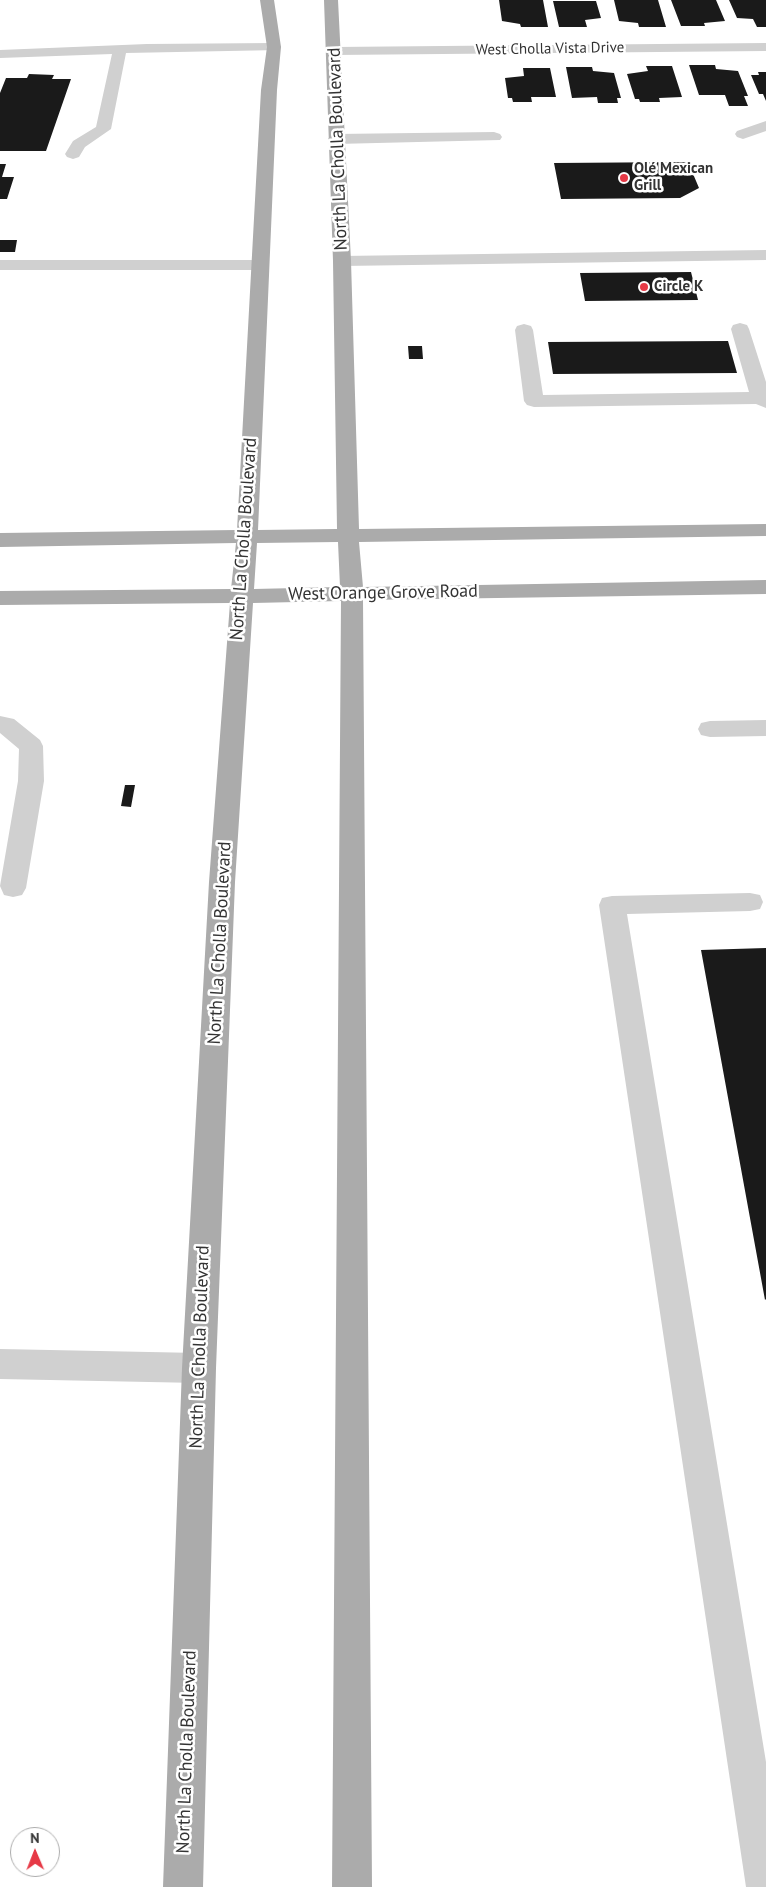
<!DOCTYPE html>
<html>
<head>
<meta charset="utf-8">
<style>
  body { margin:0 }
  #map { position:relative; width:766px; height:1887px; overflow:hidden; background:#fff; font-family:"PT Sans",sans-serif }
  canvas { display:block }
  .north { position:absolute; left:10px; top:1827px; width:50px; height:50px; box-sizing:border-box; background:#fff; border:1px solid #adadad; border-radius:50%; rotate:359deg; font-size:14px; font-weight:700; line-height:20px; text-align:center; color:#333 }
  .north::after { content:''; display:block; margin:auto; width:18px; height:22px; background:#e63946; clip-path:polygon(50% 0,100% 100%,50% 72%,0 100%) }
</style>
</head>
<body>
<div id="map">
<canvas width="766" height="1887"></canvas>
<div class="north">N</div>
</div>
<script>
const c = document.querySelector('canvas').getContext('2d');
c.lineJoin = 'round';
function paint(path, color) { c.fillStyle = color; c.fill(path, 'evenodd'); }
const poly = rows => new Path2D(rows.map(r => 'M' + r).join(''));
function trace(path, color, width, dash) { c.strokeStyle = color; c.lineWidth = width; c.lineCap = dash ? 'butt' : 'round'; c.setLineDash(dash || []); c.stroke(path); }
function write(font, color, halo, rows, align = 'center') {
  c.font = font + ' "PT Sans",sans-serif'; c.lineWidth = 5; c.setLineDash([]); c.textBaseline = 'middle'; c.strokeStyle = halo; c.fillStyle = color; for (const [text, x, y, turn = 0] of rows) {
    c.save(); c.translate(x, y); c.rotate((+turn || 0) * Math.PI / 180); c.textAlign = isNaN(turn) ? turn : align; if (halo) c.strokeText(text, 0, 0); c.fillText(text, 0, 0); c.restore();
  }
}
const building = poly([
  [499,0,543,0,548,27,521,27,520,24,502,21],
  [614,0,658,0,666,27,639,27,638,23,619,21],
  [671,0,716,0,725,21,704,23,705,26,681,26],
  [729,0,766,0,766,27,757,27,753,19,737,18],
  [553,1,596,1,601,18,585,20,587,27,559,27],
  [689,65,715,65,716,69,738,71,748,96,744,96,748,106,729,106,725,95,699,95],
  [646,66,672,66,682,97,659,98,660,102,640,102,639,99,635,99,627,74,648,71],
  [566,67,592,67,593,71,614,73,621,98,617,98,618,103,598,103,597,97,572,98],
  [523,68,550,68,556,97,531,97,532,102,513,102,512,98,508,98,505,78,524,76],
  [758,72,766,72,766,101,763,94,759,94,751,75,759,75],
  [29,74,54,75,52,79,71,79,46,151,0,151,0,93,6,78,27,78],
  [688,162,699,188,680,198,561,199,554,163],
  [0,164,6,164,2,177,14,177,7,199,0,199],
  [0,240,17,240,15,252,0,252],
  [691,272,698,300,585,301,580,273],
  [728,341,737,373,553,374,548,342],
  [408,346,422,346,423,359,409,359],
  [125,785,135,785,131,807,121,806],
  [766,948,766,1299,765,1300,701,950]
]);
const lane = poly([
  [274,43,279,44,281,47,279,50,126,53,111,129,85,147,79,157,73,159,67,157,65,154,73,141,96,127,112,54,0,58,0,50,147,44,274,43],
  [766,121,766,131,743,139,737,137,735,134,737,131,766,121],
  [494,132,500,134,502,137,500,140,336,144,330,142,328,139,330,136,336,134,494,132],
  [766,250,766,260,342,266,336,265,333,261,336,257,342,256,766,250],
  [0,260,260,260,266,261,269,265,266,269,260,270,0,270,0,260],
  [740,323,747,325,749,329,766,382,766,408,756,404,534,407,527,405,524,401,515,330,517,326,524,324,531,326,533,330,543,395,749,392,731,329,733,325,740,323],
  [0,716,14,719,40,740,43,746,44,781,26,888,22,895,13,897,4,895,0,886,18,781,19,749,0,733,0,716],
  [766,720,766,736,710,737,701,735,698,729,701,723,710,721,766,720],
  [750,893,760,895,763,902,760,909,750,911,627,914,766,1762,766,1887,746,1887,599,905,602,898,612,896,750,893],
  [0,1349,199,1353,211,1358,216,1368,211,1378,199,1383,0,1379,0,1349]
]);
const street = poly([
  [766,43,766,51,335,55,330,54,328,51,330,48,335,47,766,43]
]);
const primary = poly([
  [260,0,274,0,281,47,277,90,258,530,337,529,333,261,324,0,338,0,351,261,359,529,766,524,766,536,359,542,363,587,766,580,766,594,363,600,372,1887,332,1887,341,601,253,603,235,882,216,1368,203,1887,163,1887,182,1368,209,882,230,603,0,605,0,591,231,589,236,543,0,547,0,533,237,530,261,90,267,47,260,0],
  [338,542,340,587,254,589,257,543,338,542]
]);
const markers = [
  [624,178,5,"#e63946"],
  [644,287,5,"#e63946"]
];
const farStreetnames = [
  ["West Cholla Vista Drive",550,49,-1]
];
const farPoinames = [
  ["Olé Mexican",634,169],
  ["Grill",634,186],
  ["Circle K",654,287]
];
const streetNames = [
  ["North La Cholla Boulevard",338,149,-92],
  ["North La Cholla Boulevard",244,539,-86],
  ["West Orange Grove Road",383,593,-1],
  ["North La Cholla Boulevard",220,943,-87],
  ["North La Cholla Boulevard",200,1347,-88],
  ["North La Cholla Boulevard",187,1752,-88]
];
paint(building, '#1a1a1a');
paint(lane, '#d0d0d0');
paint(street, '#d0d0d0');
paint(primary, '#ababab');
for (const [x, y, r, color] of markers) { const dot = new Path2D(); dot.arc(x, y, r, 0, 2 * Math.PI); c.fillStyle = color; c.fill(dot); trace(dot, '#fff', 2); }
write('15px', '#333', '#fff', farStreetnames);
write('bold 15px', '#333', '#fff', farPoinames, 'left');
write('18px', '#333', '#fff', streetNames);
</script>
</body>
</html>
